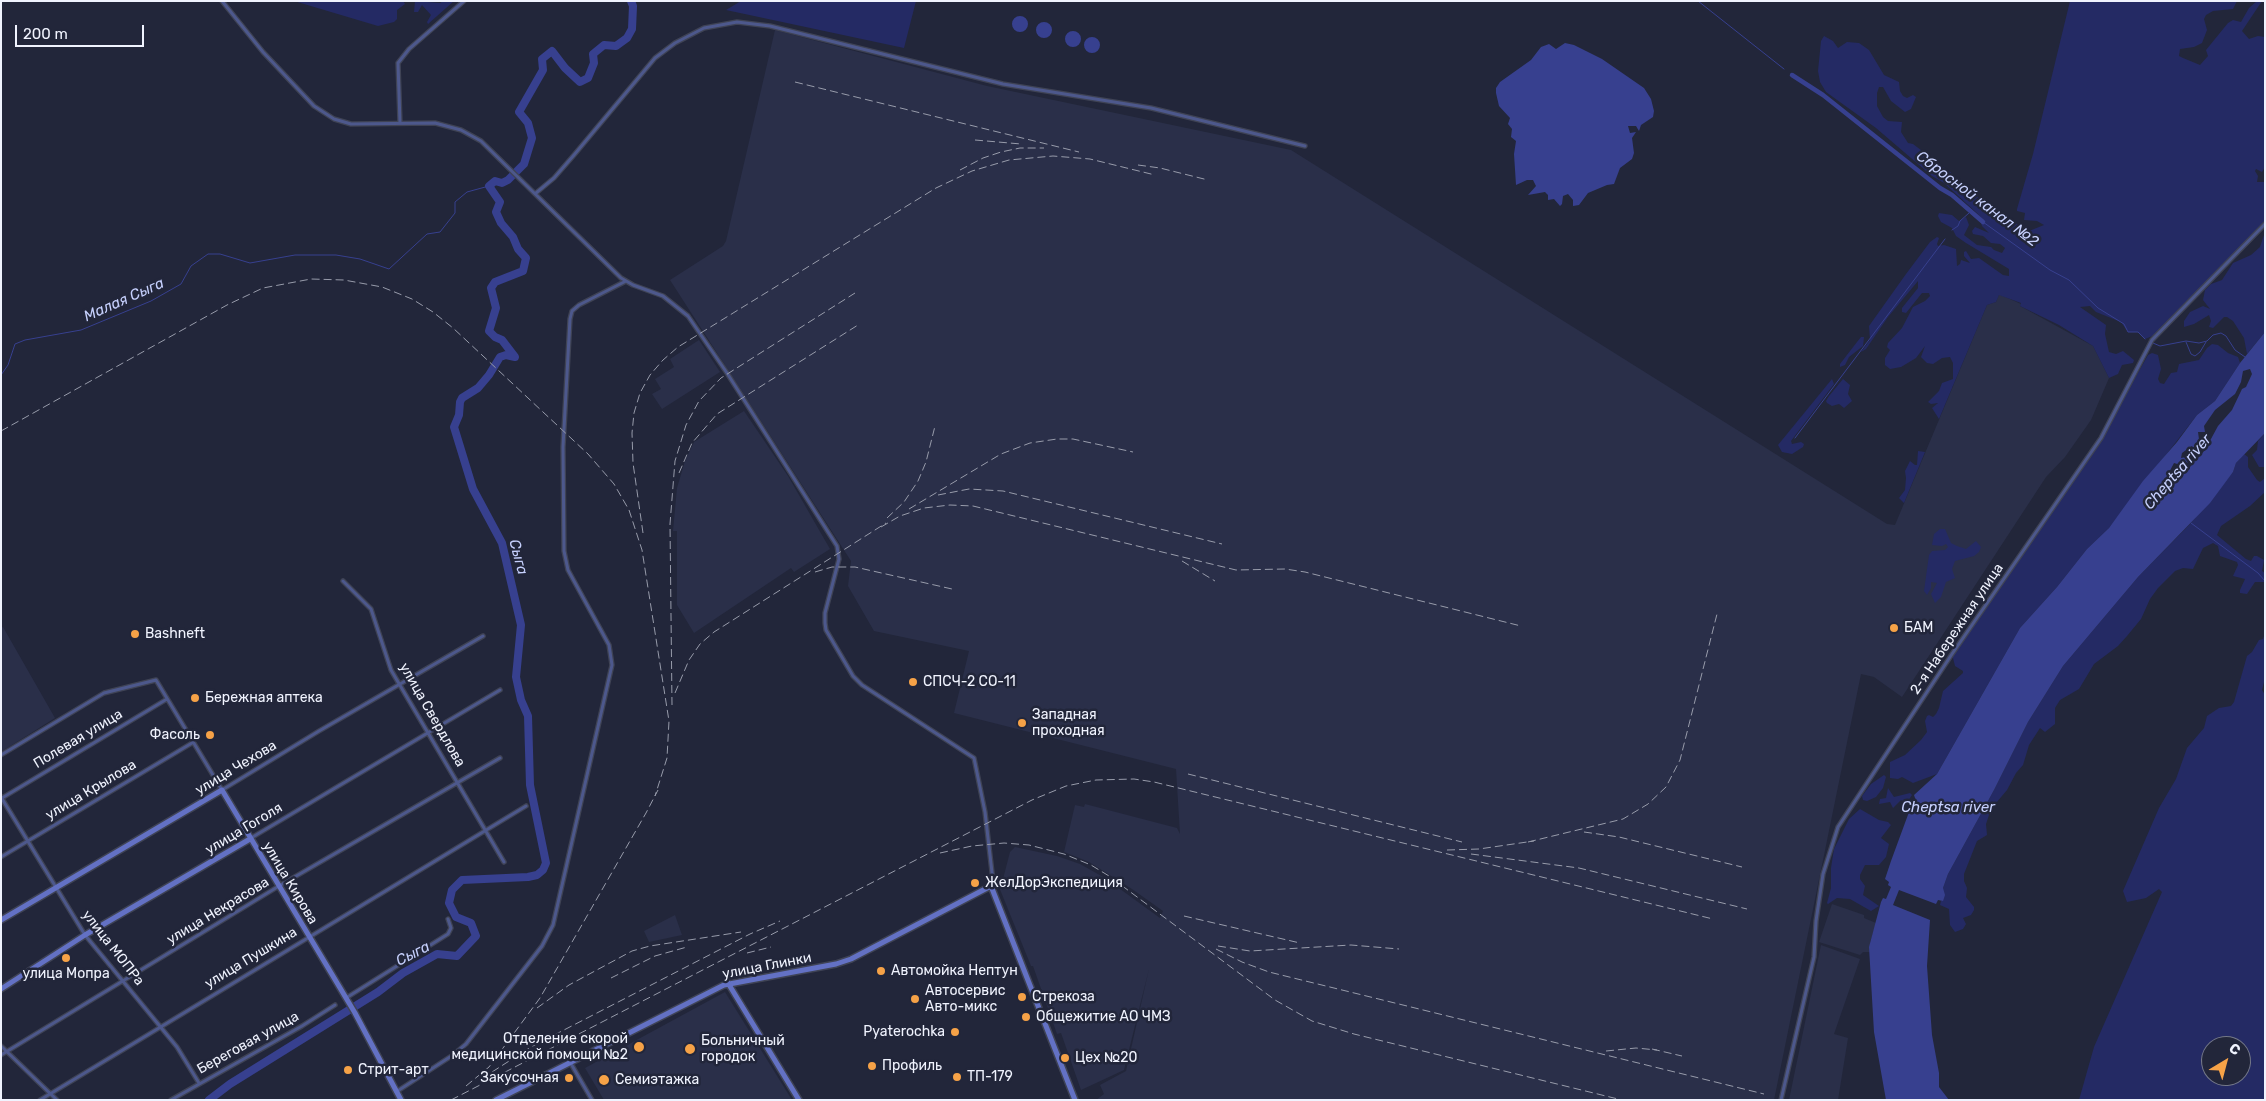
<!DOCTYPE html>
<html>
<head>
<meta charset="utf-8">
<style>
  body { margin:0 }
  #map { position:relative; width:2266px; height:1101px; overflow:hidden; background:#22263a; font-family:Rubik,sans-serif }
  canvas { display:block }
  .frame { position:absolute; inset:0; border:2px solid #f0f3fe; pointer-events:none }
  .north { position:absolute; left:2201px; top:1036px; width:50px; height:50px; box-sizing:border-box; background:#22263a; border:1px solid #747888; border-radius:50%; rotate:37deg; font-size:14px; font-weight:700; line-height:20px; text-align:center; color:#f0f3fe }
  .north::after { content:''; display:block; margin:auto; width:18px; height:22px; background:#f6a247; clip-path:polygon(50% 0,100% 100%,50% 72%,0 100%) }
  .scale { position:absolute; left:15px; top:25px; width:129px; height:22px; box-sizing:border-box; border:2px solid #f0f3fe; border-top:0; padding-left:6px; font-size:15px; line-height:18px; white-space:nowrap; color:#f0f3fe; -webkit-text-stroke:4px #22263a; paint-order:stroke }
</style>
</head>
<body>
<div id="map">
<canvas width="2266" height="1101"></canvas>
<div class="frame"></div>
<div class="north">С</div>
<div class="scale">200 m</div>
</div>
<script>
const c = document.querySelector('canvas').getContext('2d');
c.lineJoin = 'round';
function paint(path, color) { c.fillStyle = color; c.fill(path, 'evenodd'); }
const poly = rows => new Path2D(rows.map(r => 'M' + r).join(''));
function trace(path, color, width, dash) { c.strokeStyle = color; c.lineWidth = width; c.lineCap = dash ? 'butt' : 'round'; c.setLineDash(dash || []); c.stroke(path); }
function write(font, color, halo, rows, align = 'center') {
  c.font = font + ' Rubik,sans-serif'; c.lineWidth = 5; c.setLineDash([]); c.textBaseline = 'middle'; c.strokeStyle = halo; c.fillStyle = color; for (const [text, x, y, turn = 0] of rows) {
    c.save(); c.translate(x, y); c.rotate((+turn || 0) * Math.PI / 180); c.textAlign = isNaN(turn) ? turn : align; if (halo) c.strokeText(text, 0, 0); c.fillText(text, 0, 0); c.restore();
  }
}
const built = poly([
  [775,30,987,86,1291,150,1887,524,1895,525,1987,305,1996,302,1999,294,2021,304,2020,306,2093,346,2109,378,2091,420,2065,457,2046,477,1902,697,1874,677,1861,674,1774,1100,1096,1100,1104,1094,1100,1085,1126,1071,1149,969,1124,1070,1081,1090,1061,1033,1057,1034,1033,966,1031,966,999,887,1004,885,1003,879,1010,852,1015,847,1057,856,1080,864,1105,878,1160,918,1163,911,1132,889,1089,862,1064,852,1075,805,1084,807,1085,804,1177,828,1180,834,1176,769,954,713,969,651,874,631,848,586,851,561,670,280,723,246,726,241],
  [699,340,720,372,662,409,652,394,661,389,655,379,674,367,670,359],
  [744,411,788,476,830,549,794,572,791,568,694,633,677,605,677,531,673,531,677,488,685,461,694,442],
  [3,627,55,718,1,752,1,628],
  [1832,904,1864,915,1864,918,1876,923,1870,943,1870,952,1863,952,1860,955,1819,942],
  [675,915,682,935,649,942,644,931],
  [1821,945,1860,959,1834,1034,1848,1038,1838,1100,1789,1100],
  [725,992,792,1100,604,1100,585,1068]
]);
const green = poly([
  [294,1,403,1,405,4,397,10,397,19,394,22,378,26],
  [415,1,440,3,443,1,454,1,428,24,427,22,431,15,422,5,418,12,414,12],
  [741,1,916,1,904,48,726,10],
  [2070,1,2237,1,2233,9,2213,11,2206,15,2204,19,2207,30,2202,43,2194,47,2180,49,2179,56,2183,58,2200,65,2208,56,2206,50,2228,23,2233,20,2241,22,2249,8,2257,1,2262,1,2242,31,2249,39,2258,36,2265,37,2265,167,2262,172,2256,169,2255,171,2258,176,2257,182,2265,182,2265,224,2155,335,2145,339,2138,332,2128,332,2121,322,2096,312,2090,306,2080,307,2106,325,2105,334,2109,352,2116,354,2123,351,2134,360,2133,363,2122,365,2118,374,2109,378,2093,346,2059,325,2020,306,2021,303,1999,295,1996,302,1987,305,1939,419,1932,408,1938,403,1931,404,1928,402,1939,391,1942,383,1953,379,1953,363,1950,357,1942,358,1933,364,1927,363,1921,357,1925,346,1916,358,1901,367,1890,369,1885,365,1885,358,1890,350,1887,347,1888,343,1902,328,1913,307,1925,301,1930,296,1929,293,1922,293,1906,313,1902,312,1902,308,1918,288,1918,281,1888,317,1866,349,1861,352,1870,340,1869,326,1906,274,1930,242,1937,237,1939,238,1937,244,1938,246,1944,245,1956,249,1957,266,1960,264,1961,260,1970,263,1964,256,1964,252,1966,251,1971,259,1979,258,2003,275,2009,276,2009,269,1966,243,1956,236,1952,228,1941,222,1938,216,1939,213,1952,215,1959,221,1966,217,1969,225,1964,235,1977,245,1991,247,1994,250,2002,253,2005,248,2000,244,1991,243,1983,236,1973,234,1972,231,1975,227,1989,233,1982,226,1981,223,1984,221,1978,214,1944,183,1932,176,1876,128,1826,92,1820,82,1818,71,1821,41,1824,36,1833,41,1838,48,1847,42,1859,43,1869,50,1884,75,1899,82,1900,91,1903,96,1907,98,1913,95,1916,97,1911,109,1905,112,1891,101,1883,87,1879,87,1877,93,1877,106,1883,117,1888,121,1902,122,1901,132,1908,143,1913,144,1954,175,1991,209,2029,231,2044,225,2037,221,2024,220,2025,213,2017,211,2017,209,2033,154],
  [2265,232,2265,332,2247,354,2244,338,2233,321,2227,317,2224,317,2213,328,2209,327,2211,321,2209,315,2194,324,2184,327,2184,321,2190,312,2203,306,2210,309,2203,300,2205,290,2211,284,2222,280,2233,263,2251,255,2260,247],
  [1864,337,1863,346,1849,357,1845,365,1840,367,1840,364,1857,342,1861,337],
  [2212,344,2218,345,2228,353,2238,357,2240,363,2215,401,2197,415,2109,528,2087,549,2057,587,2020,628,1937,774,1913,783,1902,777,1898,779,1890,778,1890,762,1905,755,1921,740,1927,732,1925,721,1927,716,1929,715,1933,717,1936,714,1939,708,1943,691,1963,673,1963,671,1955,666,1952,654,2101,438,2148,355,2152,353,2158,355,2161,369,2158,379,2160,383,2164,384,2171,373,2177,372,2179,364,2199,360,2207,348],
  [1832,379,1834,384,1791,441,1792,444,1801,442,1804,444,1803,447,1792,454,1782,452,1778,445],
  [1843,379,1850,385,1848,394,1852,401,1844,408,1839,404,1832,406,1827,403,1826,401,1829,396],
  [2265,433,2265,467,2259,467,2252,455,2257,450,2258,441],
  [1918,451,1925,452,1904,503,1899,498,1905,490,1906,478,1905,471,1910,461,1915,465,1917,465],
  [2244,454,2248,457,2248,467,2257,480,2260,482,2265,478,2265,492,2250,506,2221,526,2217,535,2246,559,2251,561,2254,556,2257,556,2264,560,2262,571,2265,573,2265,582,2255,582,2247,594,2240,593,2240,590,2245,579,2233,576,2238,565,2237,562,2220,556,2218,546,2213,543,2203,548,2193,569,2183,568,2175,571,2158,588,2150,599,2141,619,2127,636,2118,646,2094,664,2079,689,2060,700,2055,708,2055,724,2045,732,2040,728,2029,745,2023,765,2016,773,2007,790,1991,809,1986,824,1987,835,1977,841,1964,874,1964,881,1967,888,1966,897,1974,907,1974,910,1971,915,1963,918,1966,924,1963,929,1955,932,1950,925,1949,909,1940,905,1941,901,1943,901,1943,888,1948,874,1994,790,2028,722,2063,666,2138,577,2191,523,2233,472,2236,463],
  [1940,529,1945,529,1951,543,1957,546,1966,549,1976,541,1981,547,1979,552,1974,556,1955,561,1952,569,1955,578,1946,582,1941,597,1935,603,1931,594,1937,583,1931,582,1931,588,1927,595,1924,591,1929,555,1932,551,1945,550,1948,547,1946,544,1942,546,1932,545,1934,534],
  [2265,633,2265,678,2262,690,2265,695,2265,1100,2079,1100,2094,1047,2162,892,2159,889,2146,898,2127,902,2123,891,2159,808,2176,779,2187,748,2204,728,2207,716,2219,708,2231,706,2234,702,2247,656,2252,652,2259,640,2263,639],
  [2211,1046,2241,1046,2241,1076,2211,1076],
  [1884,775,1886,777,1883,788,1876,797,1867,801,1863,800,1862,796,1871,784],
  [1888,788,1894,797,1910,793,1912,795,1906,804,1901,800,1893,808,1890,802,1879,804,1880,799,1886,798],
  [1860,809,1879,820,1888,822,1891,825,1881,838,1889,844,1886,857,1879,865,1865,865,1860,875,1860,879,1865,886,1863,895,1879,906,1871,911,1850,899,1837,898,1828,904,1827,903,1831,888,1831,868,1834,849,1849,819]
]);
const water = poly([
  '1012 24a8 8 0 1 1 16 0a8 8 0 1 1-16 0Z',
  '1036 30a8 8 0 1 1 16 0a8 8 0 1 1-16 0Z',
  '1065 39a8 8 0 1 1 16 0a8 8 0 1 1-16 0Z',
  '1084 45a8 8 0 1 1 16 0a8 8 0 1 1-16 0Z',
  [1565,43,1574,45,1602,59,1644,88,1651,99,1654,111,1653,117,1641,125,1639,131,1636,126,1628,126,1630,133,1636,132,1632,138,1634,153,1632,159,1620,168,1614,184,1607,185,1588,193,1579,205,1573,206,1573,200,1568,194,1563,196,1562,204,1560,206,1554,199,1548,200,1548,195,1545,192,1528,195,1536,186,1533,180,1527,180,1516,185,1514,154,1516,141,1511,137,1512,129,1508,124,1510,118,1499,106,1496,93,1496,88,1500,82,1531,60,1541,47,1549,44,1556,49],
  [2265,332,2265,433,2236,463,2233,472,2210,503,2138,577,2063,666,2028,722,1994,790,1948,874,1943,888,1945,895,1943,901,1938,900,1936,904,1899,890,1893,905,1930,920,1927,966,1932,1035,1939,1073,1939,1087,1949,1100,1886,1100,1874,1032,1869,947,1881,902,1883,898,1886,899,1891,887,1888,885,1889,882,1885,879,1891,861,1909,812,1917,804,1914,795,1937,774,2020,628,2057,587,2087,549,2109,528,2143,481,2177,442,2197,415,2215,401,2240,363],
  [2250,369,2252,374,2246,387,2242,389,2232,410,2218,426,2205,450,2197,459,2188,460,2186,457,2181,458,2182,453,2190,447,2192,446,2195,450,2200,447,2198,432,2205,432,2204,426,2215,410,2235,394,2241,382,2243,371],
  [2188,462,2193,463,2188,470,2180,476,2164,482,2174,463,2184,466]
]);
const stream = poly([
  [1698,1,1784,69],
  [1983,222,2050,270,2069,280,2098,308,2124,324,2128,332,2138,332,2145,339],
  [1952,230,1958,226,1960,221,1969,213],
  [2186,342,2191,354,2195,356,2200,352,2206,342],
  [2153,343,2160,346,2186,341,2199,343,2207,341,2213,335,2221,333,2226,336,2235,350,2245,357],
  [1,375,8,365,15,344,25,340,81,330,151,301,181,284,191,266,208,254,220,254,250,263,295,255,336,255,360,259,389,269,427,234,440,232,455,213,455,202,467,192,489,186],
  [1795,438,1945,239],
  [2191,523,2258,573,2265,581]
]);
const canal = poly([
  [1792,75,1823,95,1940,188,1952,195,1983,222]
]);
const river = poly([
  [209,1100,230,1084,378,992,403,973,437,954,457,956,476,936,471,923,456,917,449,903,452,890,462,880,528,877,537,875,543,870,546,863,530,785,528,716,521,700,516,677,521,625,502,543,473,489,454,427,459,415,460,402,462,398,478,388,489,375,500,357,506,355,515,357,502,340,495,337,489,331,496,308,491,288,495,282,523,271,526,258,518,249,513,237,501,223,496,212,500,202,489,186,495,181,502,183,508,180,524,164,532,138,528,123,519,112,543,70,542,59,552,51,565,68,580,82,588,78,594,63,593,54,604,45,616,46,627,38,632,29,633,6,631,1]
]);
const street = poly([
  [222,1,263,52,314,106,334,119,351,124,435,123,461,130,481,141,621,278,633,285,663,296,688,316,727,373,837,546,839,559,825,613,825,623,826,630,853,676,862,685,974,758,985,812,993,881,991,886],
  [400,123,398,63,409,49,464,1],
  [536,193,554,178,574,155,655,58,675,43,704,28,737,22,770,26,1003,84,1151,108,1305,146],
  [343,581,371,609,391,670,504,862],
  [1,755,104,693,156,680,222,790,319,731,483,636],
  [1,797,85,935,177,1047,199,1083],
  [2,798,167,699],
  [251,838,500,690],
  [1,857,192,743],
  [346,998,448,934,451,928,448,919],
  [1,1046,57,1100],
  [1,1055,279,886,500,758],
  [570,1062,592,1100],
  [396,1092,453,1055,466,1044,542,946,553,925,612,665,609,645,568,570,564,551,563,447,570,319,572,311,579,305,626,281],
  [40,1100,526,806],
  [171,1100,302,1026,335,1005],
  [1781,1100,1814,957,1816,921,1823,874,1838,827,1952,654,2101,438,2152,340,2265,224]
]);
const secondary = poly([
  [1,920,222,790,355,1013,401,1100],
  [728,983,799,1100],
  [1,989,85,935,250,839],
  [496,1100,724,985,836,964,851,959,991,886,1075,1100]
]);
const rail = poly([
  [795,82,1079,152],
  [975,140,1021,144],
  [1138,165,1160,168,1208,180],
  [960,170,983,158,1001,152,1020,148,1044,148],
  [1,431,227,305,263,288,311,279,344,280,382,287,412,299,433,312,453,328,588,454,614,484,629,510,642,550,669,721,667,758,655,796],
  [679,473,692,443,717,414,858,325],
  [938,495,969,489,1003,491,1222,544],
  [909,509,1001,454,1030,443,1057,439,1073,439,1133,452],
  [887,518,904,502,918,481,926,462,935,426],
  [881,527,900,516,924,508,950,505,973,506,1236,570,1285,569,1305,572,1521,626],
  [643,533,633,463,632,433,634,413,640,393,650,375,663,360,678,347,936,188,972,171,1009,160,1053,156,1090,159,1155,175],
  [1182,561,1215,581],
  [815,572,832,567,855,567,952,589],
  [675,693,689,660,700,644,714,632,886,523],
  [672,705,670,524,675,461,686,425,699,401,721,378,855,293],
  [1188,774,1462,842],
  [1584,832,1619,837,1742,867],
  [1528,842,1623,819,1648,804,1666,787,1680,760,1717,614],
  [1447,850,1479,849,1534,841],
  [940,853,972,846,1004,843,1029,845,1064,854,1091,865,1109,876,1275,1000,1312,1021,1354,1034,1622,1100],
  [1471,854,1579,868,1747,909],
  [1184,916,1300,943],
  [1218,946,1250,951,1351,945,1399,949],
  [1216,949,1242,962,1269,972,1764,1094],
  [747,953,771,947],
  [611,978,655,956,687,947],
  [537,1008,569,985,632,951,650,946,741,932],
  [1652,1049,1682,1056],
  [1606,1051,1636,1048,1657,1050],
  [492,1072,531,1047,750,934,780,921],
  [466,1086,489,1067,540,998,646,813,658,790],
  [451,1100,1032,800,1066,786,1096,780,1134,779,1154,782,1713,919]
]);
const markers = [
  [1894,628,5,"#f6a247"],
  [135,634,5,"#f6a247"],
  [913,682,5,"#f6a247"],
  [195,698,5,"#f6a247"],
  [1022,723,5,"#f6a247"],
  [210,735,5,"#f6a247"],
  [975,883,5,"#f6a247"],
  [66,958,5,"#f6a247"],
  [881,971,5,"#f6a247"],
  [1022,997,5,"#f6a247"],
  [915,999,5,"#f6a247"],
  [1026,1017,5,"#f6a247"],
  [955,1032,5,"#f6a247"],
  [639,1047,6,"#f6a247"],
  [690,1049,6,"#f6a247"],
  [1065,1058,5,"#f6a247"],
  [872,1066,5,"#f6a247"],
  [348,1070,5,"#f6a247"],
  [957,1077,5,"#f6a247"],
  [569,1078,5,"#f6a247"],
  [604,1080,6,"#f6a247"]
];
const poiNames = [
  ["БАМ",1904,628],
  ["Bashneft",145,634],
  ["СПСЧ-2 СО-11",923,682],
  ["Бережная аптека",205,698],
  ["Западная",1032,715],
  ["проходная",1032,731],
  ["Фасоль",200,735,"right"],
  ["ЖелДорЭкспедиция",985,883],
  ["Автомойка Нептун",891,971],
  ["улица Мопра",66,974,"center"],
  ["Автосервис",925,991],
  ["Авто-микс",925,1007],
  ["Стрекоза",1032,997],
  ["Общежитие АО ЧМЗ",1036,1017],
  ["Pyaterochka",945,1032,"right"],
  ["Отделение скорой",628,1039,"right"],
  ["медицинской помощи №2",628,1055,"right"],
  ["Больничный",701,1041],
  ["городок",701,1057],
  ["Цех №20",1075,1058],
  ["Профиль",882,1066],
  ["Стрит-арт",358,1070],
  ["ТП-179",967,1077],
  ["Закусочная",559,1078,"right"],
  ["Семиэтажка",615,1080]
];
const streetNames = [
  ["2-я Набережная улица",1957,629,-56],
  ["улица Свердлова",432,715,60],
  ["Полевая улица",78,739,-31],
  ["улица Чехова",236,768,-31],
  ["улица Крылова",91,790,-31],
  ["улица Гоголя",244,829,-31],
  ["улица Кирова",290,883,59],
  ["улица Некрасова",218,911,-31],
  ["улица МОПРа",113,948,52],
  ["улица Пушкина",251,958,-31],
  ["улица Глинки",767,966,-11],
  ["Береговая улица",248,1043,-29]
];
const waterNames = [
  ["Сбросной канал №2",1977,199,37],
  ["Малая Сыга",124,300,-24],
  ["Cheptsa river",2178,472,-49],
  ["Сыга",518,557,75],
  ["Cheptsa river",1948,808],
  ["Сыга",413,954,-27]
];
paint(built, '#2a2f49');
paint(green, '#242a64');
paint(water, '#37408f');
trace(stream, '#37408f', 1);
trace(canal, '#37408f', 4.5);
trace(river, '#37408f', 8);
trace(street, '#3f4355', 5.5);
trace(secondary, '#3f4355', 8);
trace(street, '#4d588c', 3);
trace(secondary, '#6371c4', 5);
trace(rail, '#989cab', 1, [8, 4]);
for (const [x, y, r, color] of markers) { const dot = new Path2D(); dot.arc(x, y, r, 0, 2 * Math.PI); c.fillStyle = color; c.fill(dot); trace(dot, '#22263a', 2); }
write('14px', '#f0f3fe', '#22263a', poiNames, 'left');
write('14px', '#f0f3fe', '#22263a', streetNames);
write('italic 15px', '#c6d0fd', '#22263a', waterNames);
</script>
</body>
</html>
